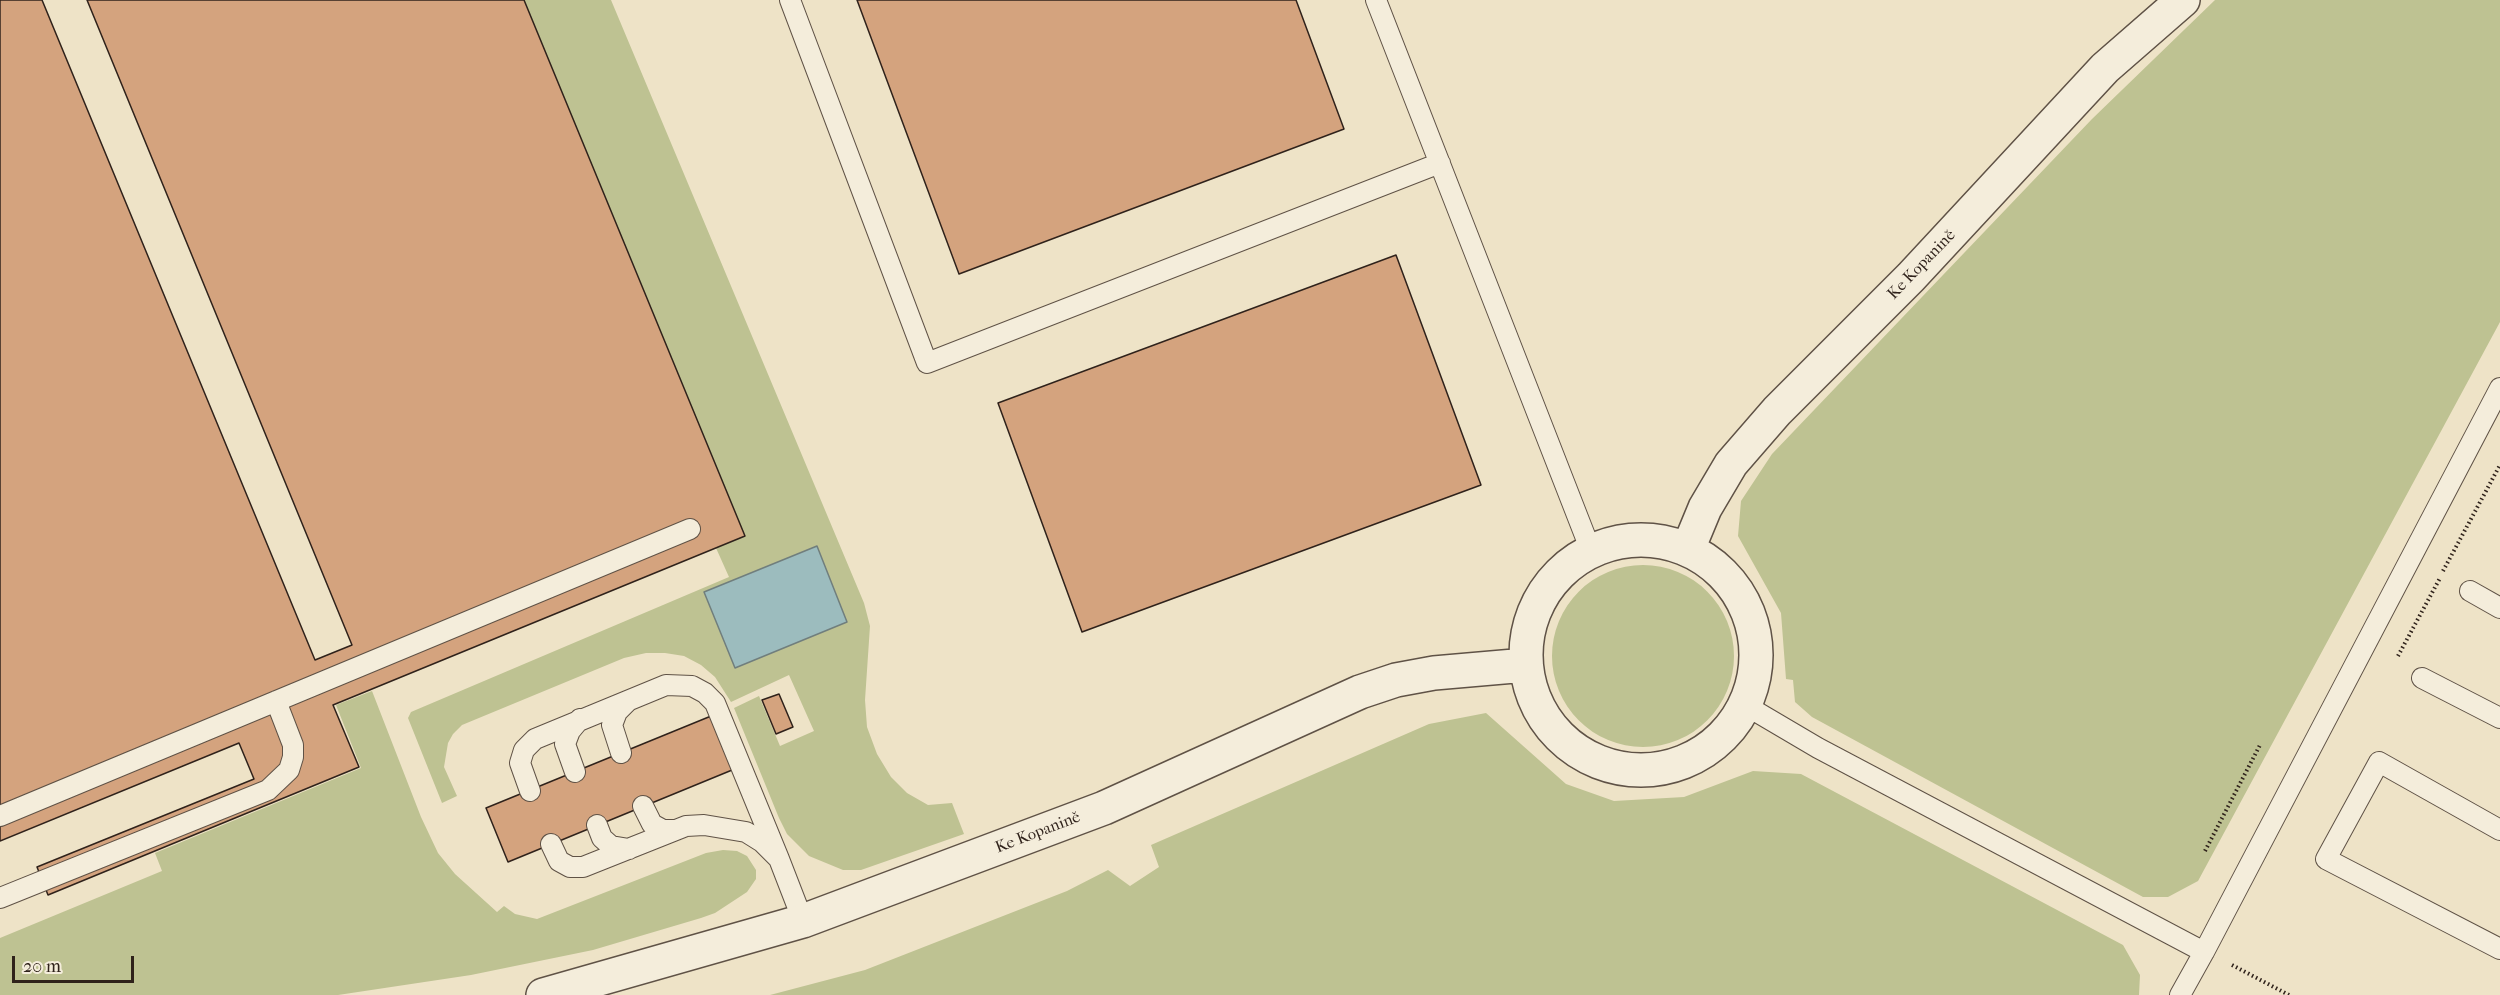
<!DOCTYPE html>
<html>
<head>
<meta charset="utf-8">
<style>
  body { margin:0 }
  #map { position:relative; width:2500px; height:995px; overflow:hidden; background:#eee3c7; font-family:"IM FELL French Canon",serif }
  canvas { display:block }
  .scale { position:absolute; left:12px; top:956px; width:122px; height:27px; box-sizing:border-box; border:3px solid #2f221b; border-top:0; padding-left:8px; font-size:18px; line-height:21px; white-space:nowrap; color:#2f221b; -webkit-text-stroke:4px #f4eddb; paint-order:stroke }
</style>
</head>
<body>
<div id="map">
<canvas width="2500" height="995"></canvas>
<div class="scale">20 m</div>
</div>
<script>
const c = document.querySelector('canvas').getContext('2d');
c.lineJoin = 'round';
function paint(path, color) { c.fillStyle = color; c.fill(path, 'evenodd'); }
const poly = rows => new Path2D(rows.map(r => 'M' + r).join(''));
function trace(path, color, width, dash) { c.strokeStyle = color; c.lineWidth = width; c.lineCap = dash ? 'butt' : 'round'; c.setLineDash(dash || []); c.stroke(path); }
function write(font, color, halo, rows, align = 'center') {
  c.font = font + ' "IM FELL French Canon",serif'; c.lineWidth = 4.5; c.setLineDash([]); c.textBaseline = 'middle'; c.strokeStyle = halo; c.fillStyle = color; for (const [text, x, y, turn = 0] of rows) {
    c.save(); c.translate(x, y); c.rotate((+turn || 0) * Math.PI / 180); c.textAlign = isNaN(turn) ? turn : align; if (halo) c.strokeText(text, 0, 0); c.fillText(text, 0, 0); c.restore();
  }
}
const green = poly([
  [524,0,611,0,864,603,870,626,865,700,867,727,877,754,891,777,907,793,928,805,952,803,964,834,861,870,843,870,809,856,787,834,779,818,734,708,759,696,780,746,814,731,789,675,731,702,715,677,701,665,684,656,665,653,646,653,624,658,462,725,453,734,448,743,444,767,457,796,442,803,408,718,411,712,729,577,716,548,745,536],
  [2215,0,2500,0,2500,322,2198,881,2168,897,2143,897,1812,717,1795,702,1793,680,1786,679,1781,613,1738,536,1741,501,1772,454,2092,119],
  '1552 656a91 91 0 1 1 182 0a91 91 0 1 1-182 0Z',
  [372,691,421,817,438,853,455,874,497,912,504,906,515,914,537,919,706,853,723,850,737,851,747,856,756,870,756,879,747,892,715,913,701,918,593,950,471,975,338,995,0,995,0,938,162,871,155,853,361,768,336,705],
  [1486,713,1566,784,1614,801,1684,797,1753,771,1801,774,2123,945,2140,975,2139,995,770,995,865,970,1067,891,1108,870,1130,886,1159,867,1151,845,1429,724]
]);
const water = poly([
  [817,546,847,622,735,668,704,592,817,546]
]);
const building = poly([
  [0,0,42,0,315,660,352,645,87,0,524,0,745,536,333,705,359,767,48,895,37,867,254,779,239,743,0,841,0,0],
  [857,0,1296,0,1344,129,959,274,857,0],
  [1396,255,1481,485,1082,632,998,403,1396,255],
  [779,694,793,727,776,734,762,700,779,694],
  [716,714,737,768,508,862,486,808,716,714]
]);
const path = poly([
  [2443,571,2500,465],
  [2398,656,2440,578],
  [2205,851,2260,745],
  [2232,965,2289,995]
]);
const service = poly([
  [790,0,927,363,1440,163],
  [1376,0,1591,551],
  [2470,591,2500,608],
  [2422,678,2500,718],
  [1745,705,1818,748,2204,952,2500,388],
  [621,753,612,725,617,712,628,701],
  [575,772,565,744,570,731,580,719],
  [530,791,520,763,524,750,535,739,666,685,692,686,705,693,715,703,779,859,762,842,746,832,704,825,686,826,583,867,570,867,559,861,551,844],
  [643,806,652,824,663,830,676,830],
  [0,816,690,529],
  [597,825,602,838,611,846,629,849],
  [2500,830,2379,762,2326,859,2500,949],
  [779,859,803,921],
  [0,898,268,790,289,770,293,757,293,745,276,701],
  [2180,995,2204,952]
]);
const tertiary = poly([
  '1526 655a115 115 0 1 1 230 0a115 115 0 1 1-230 0Z',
  [1688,549,1705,508,1731,464,1777,411,1911,277,2105,68,2183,0],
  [543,995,803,921,1104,808,1360,692,1396,680,1434,673,1526,665]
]);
const streetNames = [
  ["Ke Kopanině",1922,265,-46],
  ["Ke Kopanině",1038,833,-21]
];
paint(green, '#bec292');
paint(water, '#9cbcbe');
trace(water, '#707e7d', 1.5);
paint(building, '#d4a37e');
trace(building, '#2f221b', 1.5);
trace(service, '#5f5246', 22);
trace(tertiary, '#5f5246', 36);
trace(path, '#2f221b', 4, [1.5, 3]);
trace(service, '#f4eddb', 20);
trace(tertiary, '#f4eddb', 33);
write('16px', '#2f221b', '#f4eddb', streetNames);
</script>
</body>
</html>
